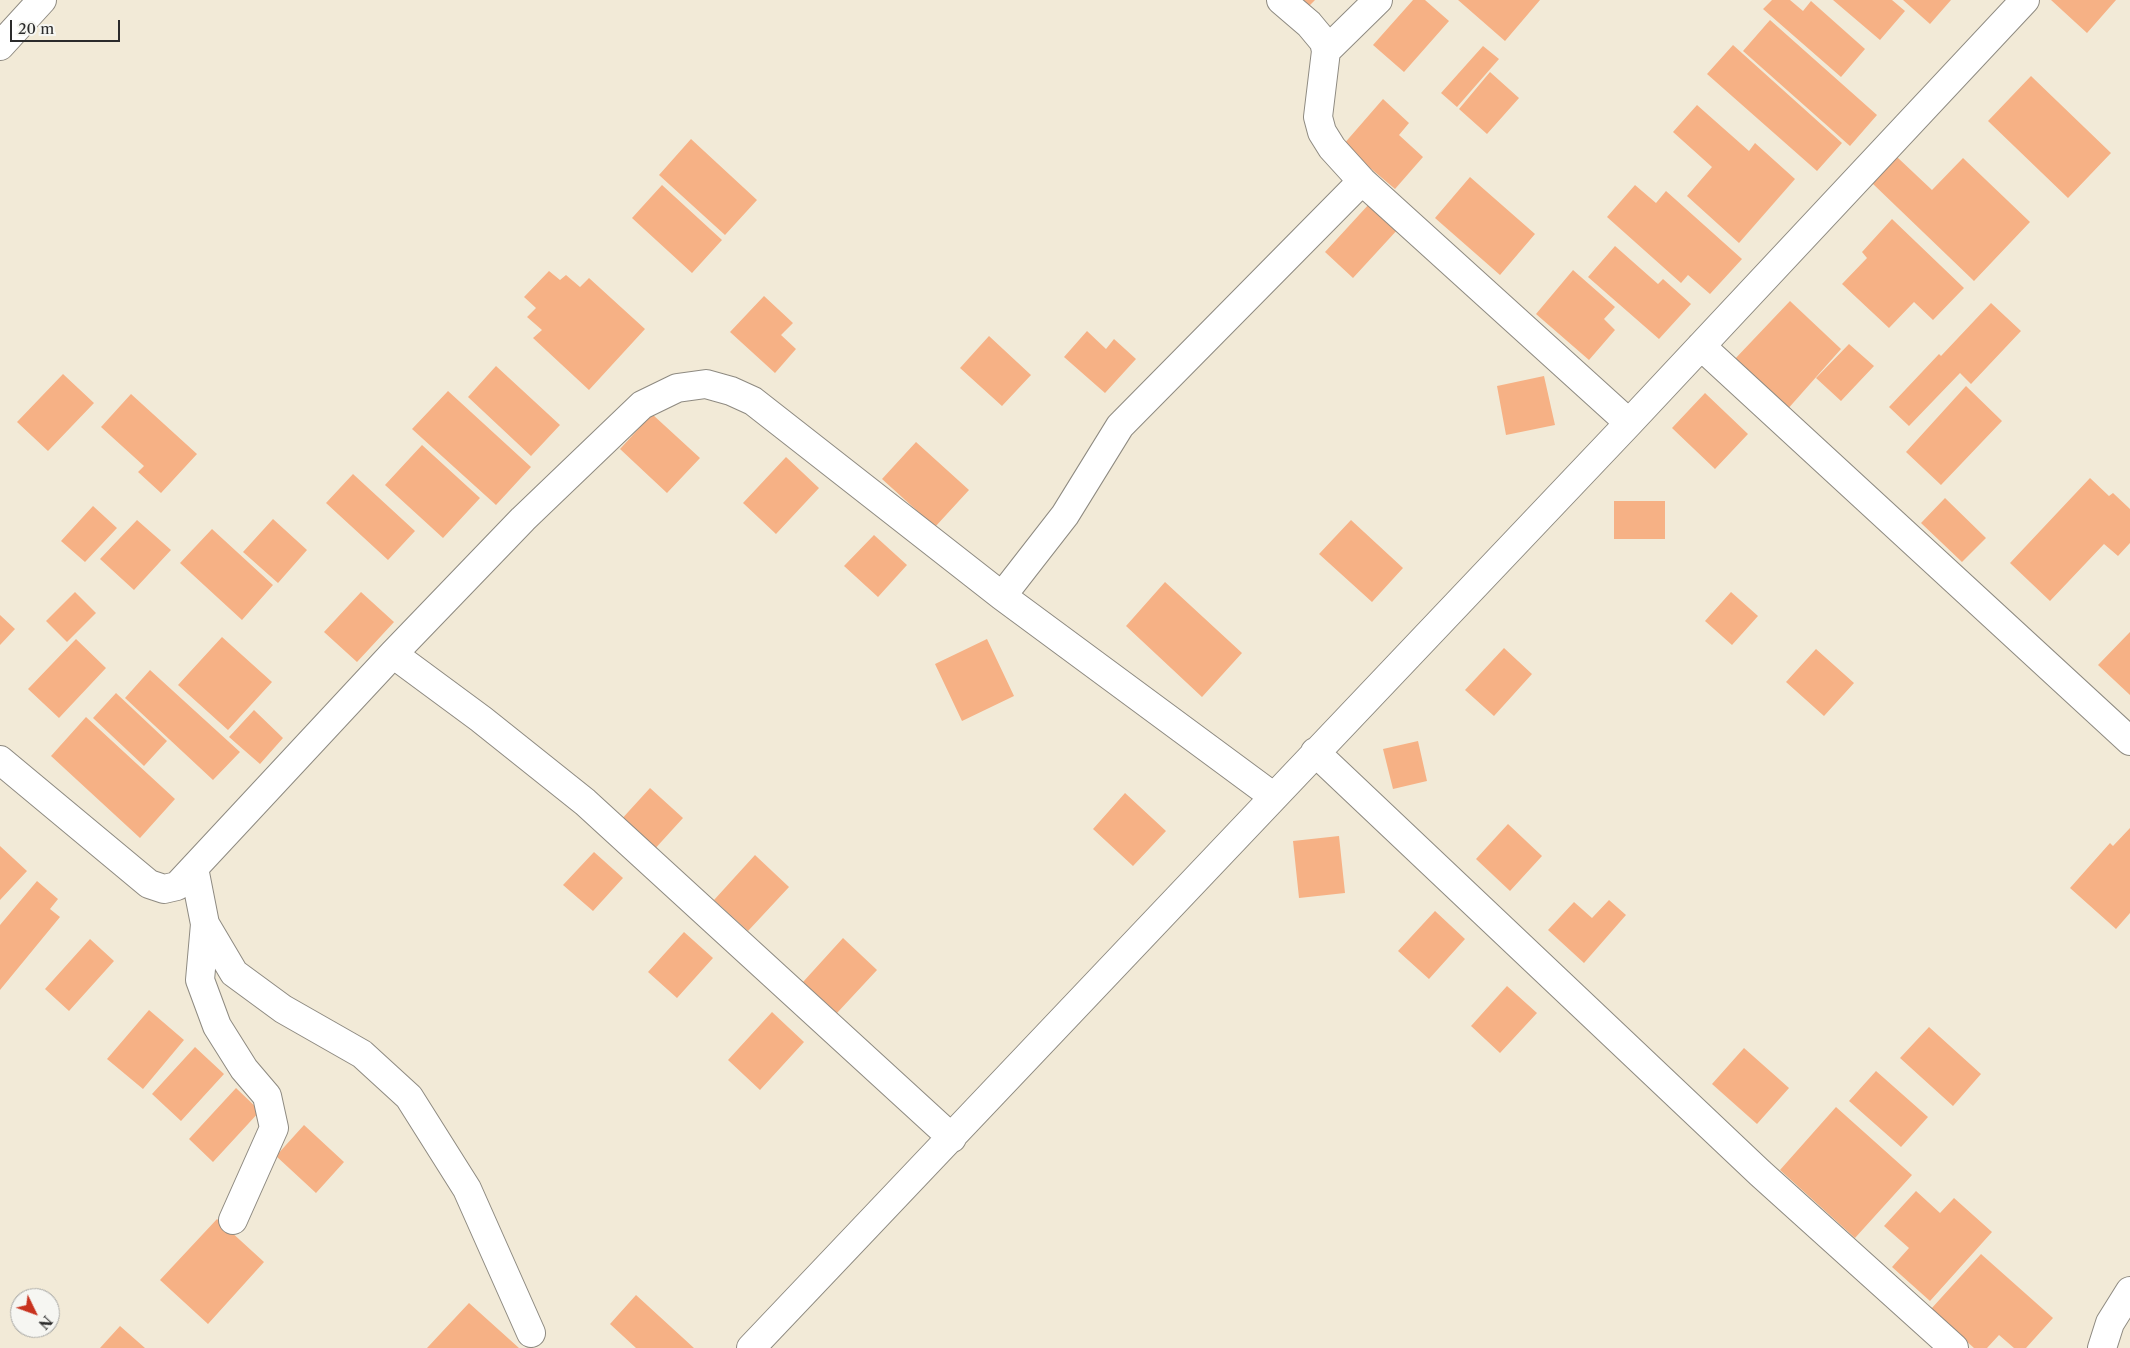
<!DOCTYPE html>
<html>
<head>
<meta charset="utf-8">
<style>
  body { margin:0 }
  #map { position:relative; width:2130px; height:1348px; overflow:hidden; background:#f2ead7; font-family:"Libre Caslon Text",serif }
  canvas { display:block }
  .north { position:absolute; left:10px; top:1288px; width:50px; height:50px; box-sizing:border-box; background:#f6f6f2; border:1px solid #a5a5a2; border-radius:50%; rotate:132deg; font-size:14px; font-weight:700; line-height:20px; text-align:center; color:#2b2b2b }
  .north::after { content:''; display:block; margin:auto; width:18px; height:22px; background:#c8321e; clip-path:polygon(50% 0,100% 100%,50% 72%,0 100%) }
  .scale { position:absolute; left:10px; top:20px; width:110px; height:22px; box-sizing:border-box; border:2px solid #2b2b2b; border-top:0; padding-left:6px; font-size:15px; line-height:18px; white-space:nowrap; color:#2b2b2b; -webkit-text-stroke:4px #f6f6f2; paint-order:stroke }
</style>
</head>
<body>
<div id="map">
<canvas width="2130" height="1348"></canvas>
<div class="north">N</div>
<div class="scale">20 m</div>
</div>
<script>
const c = document.querySelector('canvas').getContext('2d');
c.lineJoin = 'round';
function paint(path, color) { c.fillStyle = color; c.fill(path, 'evenodd'); }
const poly = rows => new Path2D(rows.map(r => 'M' + r).join(''));
function trace(path, color, width, dash) { c.strokeStyle = color; c.lineWidth = width; c.lineCap = dash ? 'butt' : 'round'; c.setLineDash(dash || []); c.stroke(path); }
const building = poly([
  [1302,0,1315,0,1309,6],
  [1413,0,1425,0,1449,21,1404,72,1373,45],
  [1458,0,1540,0,1505,41],
  [1772,0,1790,0,1803,11,1811,1,1865,49,1841,77,1763,9],
  [1833,0,1892,0,1905,11,1880,40],
  [1903,0,1951,0,1930,24],
  [2051,0,2116,0,2087,33],
  [1770,20,1877,115,1850,146,1743,51],
  [1733,45,1842,143,1817,171,1707,74],
  [1483,46,1499,59,1457,107,1441,93],
  [1490,72,1519,98,1487,134,1459,109],
  [2031,76,2111,153,2068,198,1988,121],
  [1383,99,1409,123,1399,135,1423,157,1395,189,1343,145],
  [1697,105,1749,151,1755,143,1795,179,1739,243,1687,196,1712,167,1673,132],
  [691,139,757,200,725,235,659,175],
  [1897,157,1932,190,1963,158,2030,222,1974,281,1872,183],
  [1470,177,1535,234,1500,275,1435,218],
  [662,185,722,240,692,273,632,218],
  [1635,185,1656,203,1666,191,1742,259,1710,294,1688,275,1681,283,1607,217],
  [1370,203,1399,228,1353,278,1325,252],
  [1892,219,1964,288,1933,320,1914,302,1889,328,1842,284,1867,258,1862,252],
  [1615,246,1658,284,1663,279,1691,304,1659,339,1588,277],
  [1573,270,1615,307,1604,319,1615,330,1589,360,1536,314],
  [549,271,560,280,566,275,580,287,589,278,645,329,589,390,533,338,542,330,527,317,536,308,524,297],
  [764,296,793,323,781,335,796,349,775,373,730,332],
  [1790,301,1841,349,1786,411,1733,361],
  [1991,303,2021,331,1971,384,1960,373,1909,426,1889,407,1939,354,1941,356],
  [1087,331,1106,349,1114,339,1136,359,1105,393,1064,357],
  [989,336,1031,375,1002,406,960,368],
  [1849,344,1874,366,1841,401,1816,378],
  [496,366,560,425,531,456,468,397],
  [63,374,94,403,48,451,17,422],
  [1544,376,1555,425,1506,435,1497,386],
  [1966,386,2002,421,1941,485,1906,452],
  [448,391,531,467,496,505,412,429],
  [1705,393,1748,434,1715,469,1672,428],
  [131,394,197,454,161,493,138,472,144,466,101,427],
  [652,414,700,458,667,493,620,449],
  [916,442,969,490,935,527,882,479],
  [422,445,480,498,443,538,385,485],
  [786,457,819,488,776,534,743,503],
  [353,474,415,531,388,560,326,503],
  [2090,478,2109,496,2113,493,2130,509,2130,543,2118,556,2104,544,2050,601,2010,563],
  [1945,498,1986,538,1962,562,1921,523],
  [1614,501,1665,501,1665,539,1614,539],
  [93,506,117,528,85,562,61,541],
  [273,519,307,550,278,583,243,552],
  [137,520,171,550,134,590,100,559],
  [1351,520,1403,568,1372,602,1319,554],
  [212,529,273,585,242,620,180,563],
  [874,535,907,565,878,597,844,566],
  [1165,582,1242,653,1202,697,1126,626],
  [75,592,96,613,67,642,46,621],
  [361,592,394,622,357,662,324,632],
  [1731,592,1758,616,1732,645,1705,621],
  [0,615,15,629,0,645],
  [2130,632,2130,695,2098,665],
  [222,637,272,682,228,730,178,685],
  [76,639,106,668,59,718,28,689],
  [987,639,1014,696,962,721,935,664],
  [1504,648,1532,674,1494,716,1465,690],
  [1816,649,1854,683,1824,716,1786,682],
  [150,670,240,752,213,780,125,698],
  [116,693,167,741,144,766,93,718],
  [254,710,283,738,260,764,229,737],
  [86,717,175,799,140,838,51,756],
  [1418,741,1427,781,1393,789,1383,749],
  [650,788,683,818,652,852,619,822],
  [1125,793,1166,831,1133,866,1093,829],
  [1508,824,1542,856,1510,891,1476,859],
  [2130,828,2130,913,2116,929,2070,888,2110,843,2113,846],
  [1339,836,1345,893,1299,898,1293,841],
  [0,846,27,871,0,900],
  [594,852,623,878,593,911,563,885],
  [755,855,789,887,748,931,714,900],
  [37,881,58,899,50,909,60,917,0,990,0,925],
  [1609,900,1626,915,1584,963,1548,930,1574,902,1592,918],
  [1435,911,1465,939,1429,979,1398,951],
  [684,932,713,958,677,998,648,972],
  [843,938,877,970,837,1013,803,982],
  [90,939,114,961,69,1011,45,989],
  [1507,986,1537,1013,1500,1053,1471,1026],
  [149,1010,184,1040,143,1089,107,1059],
  [772,1012,804,1042,760,1090,728,1060],
  [1929,1027,1981,1074,1953,1106,1900,1058],
  [195,1047,224,1074,181,1121,152,1094],
  [1744,1048,1789,1088,1757,1124,1712,1084],
  [1876,1071,1928,1117,1901,1147,1849,1101],
  [236,1088,260,1111,213,1162,189,1139],
  [1836,1107,1912,1175,1855,1238,1780,1170],
  [304,1125,344,1162,316,1193,276,1156],
  [1916,1191,1940,1213,1954,1198,1992,1232,1930,1301,1892,1267,1909,1248,1884,1226],
  [217,1219,264,1262,208,1324,160,1280],
  [1981,1254,2053,1318,2026,1348,2014,1348,1999,1335,1987,1348,1974,1348,1931,1309],
  [636,1295,694,1348,636,1348,610,1324],
  [469,1303,519,1348,427,1348],
  [120,1326,145,1348,100,1348]
]);
const street = poly([
  [1281,0,1309,24,1324,42,1326,51,1318,117,1322,132,1332,148,1362,181,1629,423],
  [0,46,42,0],
  [1326,51,1378,0],
  [1701,346,2130,741],
  [1002,596,1065,515,1120,426,1362,181],
  [393,654,481,719,585,802,952,1138],
  [1315,752,1760,1173,1954,1348],
  [0,760,149,884,164,889,177,886,393,654,523,519,642,405,677,388,706,384,731,391,753,401,1002,596,1274,797],
  [194,868,205,924,234,973,283,1009,362,1054,409,1097,467,1189,531,1333],
  [205,924,200,980,217,1026,244,1069,267,1096,274,1128,233,1220],
  [751,1348,1629,423,2025,0],
  [2102,1348,2110,1323,2130,1291]
]);
paint(building, '#f6b185');
trace(street, '#8e8a81', 30);
trace(street, '#fff', 28);
</script>
</body>
</html>
